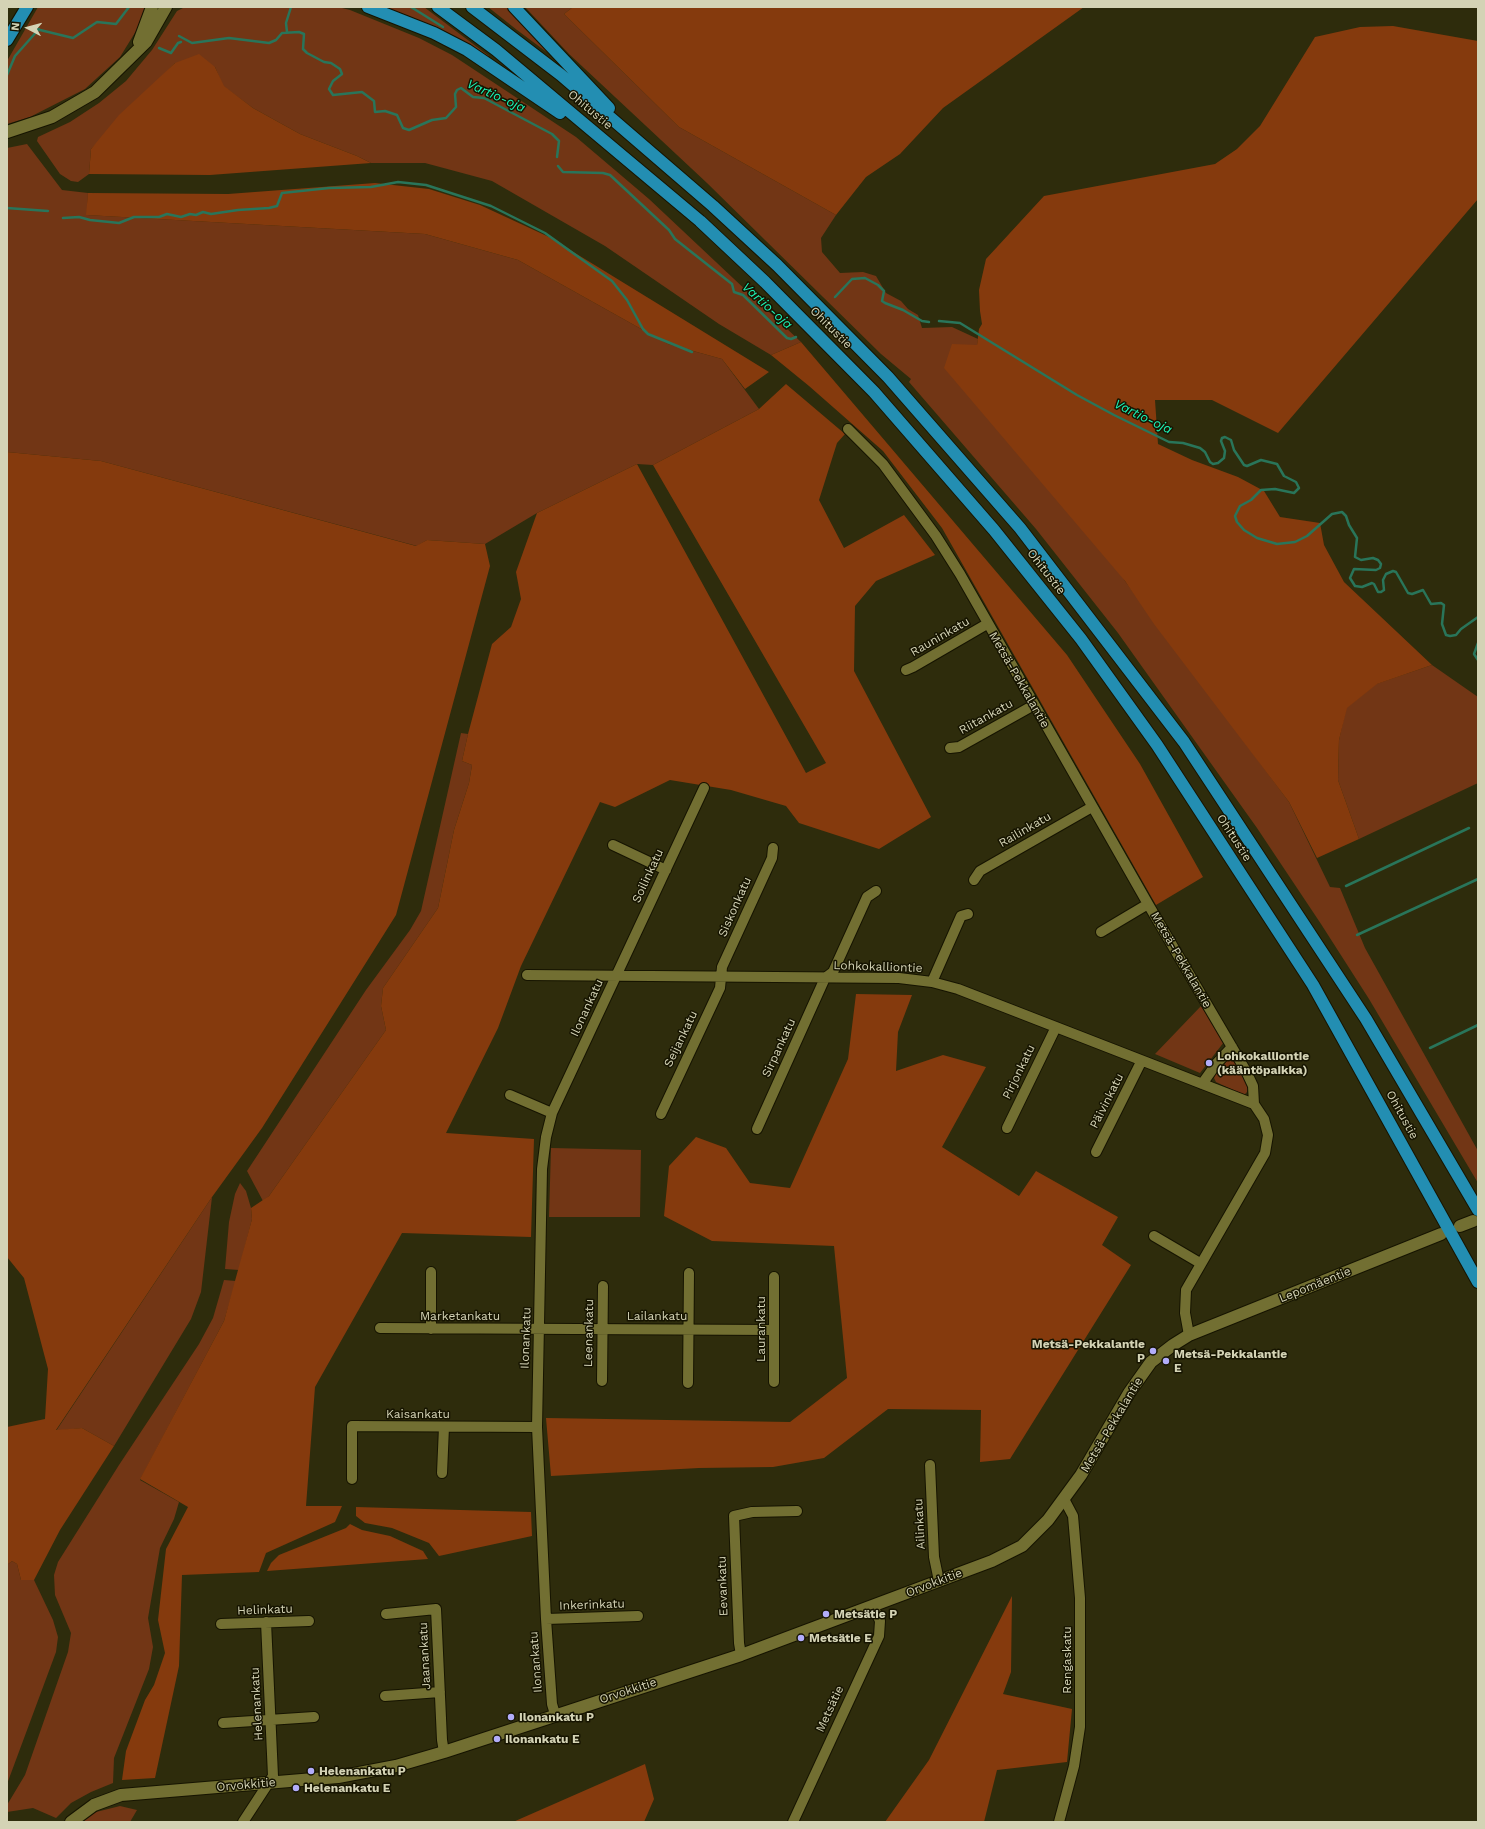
<!DOCTYPE html>
<html>
<head>
<meta charset="utf-8">
<style>
  body { margin:0 }
  #map { position:relative; width:1485px; height:1829px; overflow:hidden; background:#2e2c0c; font-family:"Work Sans",sans-serif }
  canvas { display:block }
  .frame { position:absolute; inset:0; border:8px solid #d4d3b5; pointer-events:none }
  .north { position:absolute; left:8px; top:8px; width:40px; height:40px; -webkit-text-stroke:3px #161400; paint-order:stroke; rotate:276deg; font-size:11px; font-weight:700; line-height:16px; text-align:center; color:#d4d3b5 }
  .north::after { content:''; display:block; margin:auto; width:14px; height:18px; background:#d4d3b5; clip-path:polygon(50% 0,100% 100%,50% 72%,0 100%) }
</style>
</head>
<body>
<div id="map">
<canvas width="1485" height="1829"></canvas>
<div class="frame"></div>
<div class="north">N</div>
</div>
<script>
const c = document.querySelector('canvas').getContext('2d');
c.lineJoin = 'round';
function paint(path, color) { c.fillStyle = color; c.fill(path, 'evenodd'); }
const poly = rows => new Path2D(rows.map(r => 'M' + r).join(''));
function trace(path, color, width, dash) { c.strokeStyle = color; c.lineWidth = width; c.lineCap = dash ? 'butt' : 'round'; c.setLineDash(dash || []); c.stroke(path); }
function write(font, color, halo, rows, align = 'center') {
  c.font = font + ' "Work Sans",sans-serif'; c.lineWidth = 3; c.setLineDash([]); c.textBaseline = 'middle'; c.strokeStyle = halo; c.fillStyle = color; for (const [text, x, y, turn = 0] of rows) {
    c.save(); c.translate(x, y); c.rotate((+turn || 0) * Math.PI / 180); c.textAlign = isNaN(turn) ? turn : align; if (halo) c.strokeText(text, 0, 0); c.fillText(text, 0, 0); c.restore();
  }
}
const green = poly([
  [38,7,145,7,141,23,120,57,85,89,30,117,7,124,7,61],
  [338,7,350,10,419,38,452,55,576,137,649,199,801,342,771,355,719,324,605,246,492,181,425,163,371,163,357,156,300,134,253,108,223,86,215,67,175,63,91,149,89,174,78,182,71,181,60,174,37,141,38,137,70,122,99,103,126,81,152,50,177,11,183,8],
  [382,7,424,7,489,56,487,58,458,40,409,16],
  [488,7,508,7,560,62,517,30],
  [525,7,573,7,564,14,679,127,836,215,821,238,822,252,840,273,863,272,876,276,886,293,901,301,908,309,918,315,922,328,952,327,978,339,977,345,1125,581,1289,802,1330,887,1340,888,1365,948,1478,1151,1478,1183,1369,999,1321,924,1257,828,1118,633,1036,529,909,382,911,379,881,354,707,183,569,54],
  [27,144,62,190,88,193,87,215,425,234,518,260,668,344,722,359,759,409,653,465,637,464,537,513,485,544,427,540,417,546,101,461,7,452,7,148],
  [1432,665,1478,697,1478,783,1359,839,1338,780,1339,740,1346,708,1376,684],
  [461,733,468,734,462,761,472,765,469,783,454,830,438,908,383,988,381,1006,386,1030,269,1196,263,1201,247,1171,366,990,410,930,421,911],
  [1201,1006,1224,1042,1200,1073,1155,1054],
  [1233,1060,1236,1062,1248,1086,1247,1092,1244,1095,1216,1082,1214,1078,1215,1075,1227,1061],
  [551,1148,641,1150,640,1217,549,1217],
  [240,1183,246,1191,251,1208,252,1219,239,1270,225,1269,229,1222,235,1194],
  [212,1197,201,1292,191,1319,114,1446,82,1428,56,1431],
  [224,1280,236,1281,224,1321,140,1480,179,1502,174,1519,160,1548,148,1618,153,1647,149,1669,114,1758,113,1783,91,1792,71,1803,56,1818,33,1808,7,1812,7,1805,25,1775,68,1652,71,1633,55,1595,54,1575,58,1562,119,1465,199,1344,213,1318],
  [12,1561,17,1564,21,1580,34,1580,53,1620,58,1637,56,1652,7,1784,7,1565],
  [120,1806,137,1810,130,1822,80,1822,92,1813]
]);
const forest = poly([
  [573,7,1084,7,943,108,900,154,866,177,836,215,679,127,564,14],
  [1393,26,1478,41,1478,199,1278,433,1212,400,1155,400,1158,444,1192,460,1238,477,1264,491,1280,517,1320,523,1324,545,1344,582,1432,665,1377,684,1347,708,1339,740,1338,780,1359,839,1317,858,1289,802,1154,624,1125,581,944,368,952,344,977,345,979,329,982,324,980,311,979,290,986,259,1044,196,1215,164,1237,149,1260,126,1315,37,1360,27],
  [199,54,215,67,224,86,253,108,300,134,357,156,371,163,210,175,89,174,91,149,119,115,175,63],
  [375,183,429,189,480,205,549,237,769,372,745,389,722,359,668,344,518,260,425,234,86,215,88,193,228,194],
  [801,342,1067,655,1140,764,1203,877,1156,905,942,528,883,451,809,386,771,355],
  [786,384,845,434,837,443,819,500,844,548,904,515,935,555,876,581,855,606,854,671,931,817,879,849,799,823,786,806,731,790,670,780,615,807,600,802,521,966,498,1028,446,1133,534,1139,531,1237,402,1233,315,1387,306,1506,342,1506,335,1522,266,1553,259,1572,182,1575,179,1666,155,1778,122,1780,126,1751,145,1700,154,1685,165,1653,158,1620,166,1549,188,1507,140,1479,224,1321,252,1219,251,1208,269,1196,386,1030,381,1006,383,988,438,908,454,830,469,783,472,765,462,761,468,734,492,644,511,627,521,599,516,572,537,513,637,464,806,773,826,763,653,465,759,409],
  [7,452,101,461,416,546,427,540,485,544,490,566,396,915,262,1128,212,1197,56,1430,82,1428,114,1446,60,1530,34,1580,21,1580,17,1564,12,1561,7,1565,7,1427,45,1419,48,1369,24,1278,7,1257],
  [856,994,912,995,898,1032,896,1071,943,1055,986,1067,942,1147,1019,1196,1036,1171,1118,1217,1102,1245,1131,1265,1010,1459,980,1462,981,1410,888,1409,824,1458,773,1467,699,1468,551,1476,546,1418,790,1422,847,1378,834,1246,712,1241,664,1216,669,1166,696,1137,726,1148,750,1183,790,1188,848,1059],
  [356,1507,531,1512,532,1536,439,1556,429,1543,392,1528,365,1523,356,1516],
  [350,1524,362,1530,390,1536,423,1551,428,1559,267,1571,271,1563,279,1555,346,1528],
  [1012,1596,1011,1672,1003,1694,1072,1709,1067,1762,997,1770,984,1822,885,1822,929,1760],
  [645,1764,654,1799,644,1822,513,1822]
]);
const stream = poly([
  [411,7,443,27],
  [36,29,73,38,97,22,116,24,129,7],
  [287,32,286,23,291,7],
  [179,36,192,43,229,38,269,43,276,40,282,33,299,32,304,34,303,49,307,53,324,62,331,63,340,69,342,74,333,81,329,89,333,95,362,92,374,101,375,112,385,111,397,115,403,128,409,130,432,120,446,118,456,107,455,94,457,90,461,88,473,97,484,98,552,134,559,141,557,157],
  [159,48,171,53,178,43,181,42],
  [7,75,15,56,39,29],
  [558,166,563,172,603,173,610,175,669,230,675,239,732,284,734,292,743,295,787,338,791,339,796,337],
  [7,208,48,211],
  [63,218,79,217,90,220,119,223,134,217,159,217,167,214,181,217,190,214,196,215,203,212,211,214,238,210,269,208,277,206,282,193,329,188,371,187,398,182,426,185,491,206,545,233,612,281,627,300,643,329,648,334,692,352],
  [835,297,852,279,865,278,878,285,884,291,882,301,885,303,903,310,922,321,929,322],
  [939,321,960,323,1077,395,1114,415,1169,442,1183,443,1200,448,1205,452,1210,462,1213,464,1218,463,1224,458,1225,451,1221,441,1222,438,1225,437,1231,440,1234,450,1244,465,1247,466,1261,460,1277,464,1284,476,1296,482,1299,488,1294,493,1275,489,1261,490,1251,500,1240,506,1235,516,1237,522,1244,530,1257,538,1277,544,1295,542,1307,536,1332,514,1342,512,1346,516,1349,525,1357,538,1355,557,1361,560,1373,558,1378,560,1381,564,1380,568,1376,570,1354,569,1350,578,1355,586,1362,587,1372,583,1374,584,1378,592,1381,592,1384,590,1383,580,1386,574,1393,571,1396,572,1408,593,1412,594,1423,590,1431,604,1441,603,1444,605,1442,624,1446,635,1450,636,1456,635,1461,629,1478,617],
  [1478,643,1474,654,1478,660],
  [1346,886,1469,828],
  [1357,935,1478,879],
  [1430,1048,1478,1025]
]);
const minor = poly([
  [848,429,883,464,936,536,960,574,1148,904,1246,1071,1253,1086,1254,1104,1264,1119,1268,1135,1265,1153,1186,1290,1185,1313,1189,1335],
  [906,670,913,667,987,624],
  [950,748,959,747,1034,705],
  [613,845,666,870],
  [974,880,980,871,1092,807],
  [1101,932,1148,904],
  [527,975,899,978,932,982,958,989,1254,1104],
  [932,982,961,916,968,914],
  [1202,1084,1217,1063,1232,1047],
  [510,1095,552,1113],
  [661,1114,720,988,722,967,772,858,773,848],
  [1007,1128,1056,1027],
  [757,1129,825,978,833,972,867,897,876,891],
  [1096,1152,1141,1062],
  [1154,1236,1200,1263],
  [380,1328,774,1330],
  [431,1329,431,1272],
  [602,1381,603,1286],
  [774,1382,774,1277],
  [688,1383,689,1273],
  [930,1465,934,1557,939,1581],
  [442,1473,444,1427],
  [352,1479,352,1426,537,1427],
  [386,1614,436,1609,442,1740,444,1752],
  [546,1619,638,1616],
  [221,1624,309,1621],
  [741,1655,739,1643,734,1516,752,1512,797,1511],
  [385,1696,440,1692],
  [555,1714,552,1704,546,1619,537,1427,542,1169,546,1137,552,1113,704,788],
  [223,1723,314,1717],
  [243,1822,273,1776,266,1622],
  [793,1822,879,1636,880,1621,873,1606],
  [1059,1822,1074,1766,1080,1727,1080,1598,1073,1516,1064,1499]
]);
const tertiary = poly([
  [139,42,152,7],
  [7,132,52,117,95,92,146,42,166,7],
  [1460,1226,1473,1221],
  [71,1822,94,1805,121,1795,338,1777,396,1766,444,1752,741,1655,992,1561,1022,1546,1048,1520,1081,1475,1129,1393,1151,1362,1173,1345,1189,1335,1441,1234]
]);
const motorway = poly([
  [368,7,434,33,467,50,560,113],
  [438,7,496,50,700,221,765,282,874,392,994,530,1081,639,1157,745,1313,985,1478,1282],
  [472,7,561,75,713,206,777,265,888,377,1020,528,1184,742,1366,1019,1478,1210],
  [514,7,609,108],
  [7,40,27,7]
]);
const markers = [
  [1209,1063,4,"#b2adfa"],
  [1153,1351,4,"#b2adfa"],
  [1166,1361,4,"#b2adfa"],
  [826,1614,4,"#b2adfa"],
  [801,1638,4,"#b2adfa"],
  [511,1717,4,"#b2adfa"],
  [497,1739,4,"#b2adfa"],
  [311,1771,4,"#b2adfa"],
  [296,1788,4,"#b2adfa"]
];
const streetNames = [
  ["Ohitustie",590,110,40],
  ["Ohitustie",831,328,45],
  ["Ohitustie",1046,572,52],
  ["Rauninkatu",940,637,-30],
  ["Metsä-Pekkalantie",1019,680,60],
  ["Riitankatu",986,717,-29],
  ["Railinkatu",1025,830,-30],
  ["Ohitustie",1234,838,57],
  ["Soilinkatu",648,876,-65],
  ["Siskonkatu",735,907,-66],
  ["Metsä-Pekkalantie",1181,960,60],
  ["Lohkokalliontie",878,967,2],
  ["Ilonankatu",587,1008,-65],
  ["Seijankatu",681,1039,-64],
  ["Sirpankatu",779,1048,-65],
  ["Pirjonkatu",1019,1072,-64],
  ["Päivinkatu",1107,1101,-63],
  ["Ohitustie",1402,1115,61],
  ["Lepomäentie",1315,1285,-22],
  ["Marketankatu",460,1316],
  ["Lailankatu",657,1316],
  ["Laurankatu",761,1329,-90],
  ["Leenankatu",589,1333,-89],
  ["Ilonankatu",526,1338,-88],
  ["Kaisankatu",418,1414],
  ["Metsä-Pekkalantie",1112,1425,-59],
  ["Ailinkatu",920,1524,-93],
  ["Orvokkitie",934,1583,-21],
  ["Eevankatu",723,1586,-92],
  ["Inkerinkatu",592,1605,-2],
  ["Helinkatu",265,1610,-2],
  ["Jaanankatu",425,1656,-93],
  ["Rengaskatu",1067,1660,-90],
  ["Ilonankatu",536,1662,-94],
  ["Orvokkitie",628,1691,-18],
  ["Helenankatu",257,1704,-93],
  ["Metsätie",830,1709,-65],
  ["Orvokkitie",246,1785,-5]
];
const poiNames = [
  ["Lohkokalliontie",1217,1056],
  ["(kääntöpaikka)",1217,1070],
  ["Metsä-Pekkalantie",1145,1344,"right"],
  ["P",1145,1358,"right"],
  ["Metsä-Pekkalantie",1174,1354],
  ["E",1174,1368],
  ["Metsätie P",834,1614],
  ["Metsätie E",809,1638],
  ["Ilonankatu P",519,1717],
  ["Ilonankatu E",505,1739],
  ["Helenankatu P",319,1771],
  ["Helenankatu E",304,1788]
];
const waterNames = [
  ["Vartio-oja",496,96,24],
  ["Vartio-oja",767,306,42],
  ["Vartio-oja",1143,417,26]
];
paint(green, '#723615');
paint(forest, '#853a0d');
trace(stream, '#29755a', 2.5);
trace(minor, '#161400', 12);
trace(tertiary, '#161400', 14);
trace(motorway, '#161400', 14);
trace(minor, '#726f32', 10);
trace(tertiary, '#726f32', 12);
trace(motorway, '#238eb2', 12);
for (const [x, y, r, color] of markers) { const dot = new Path2D(); dot.arc(x, y, r, 0, 2 * Math.PI); c.fillStyle = color; c.fill(dot); trace(dot, '#161400', 1.5); }
write('12px', '#d4d3b5', '#161400', streetNames);
write('bold 12px', '#d4d3b5', '#161400', poiNames, 'left');
write('italic 13px', '#1cf5b7', '#161400', waterNames);
</script>
</body>
</html>
